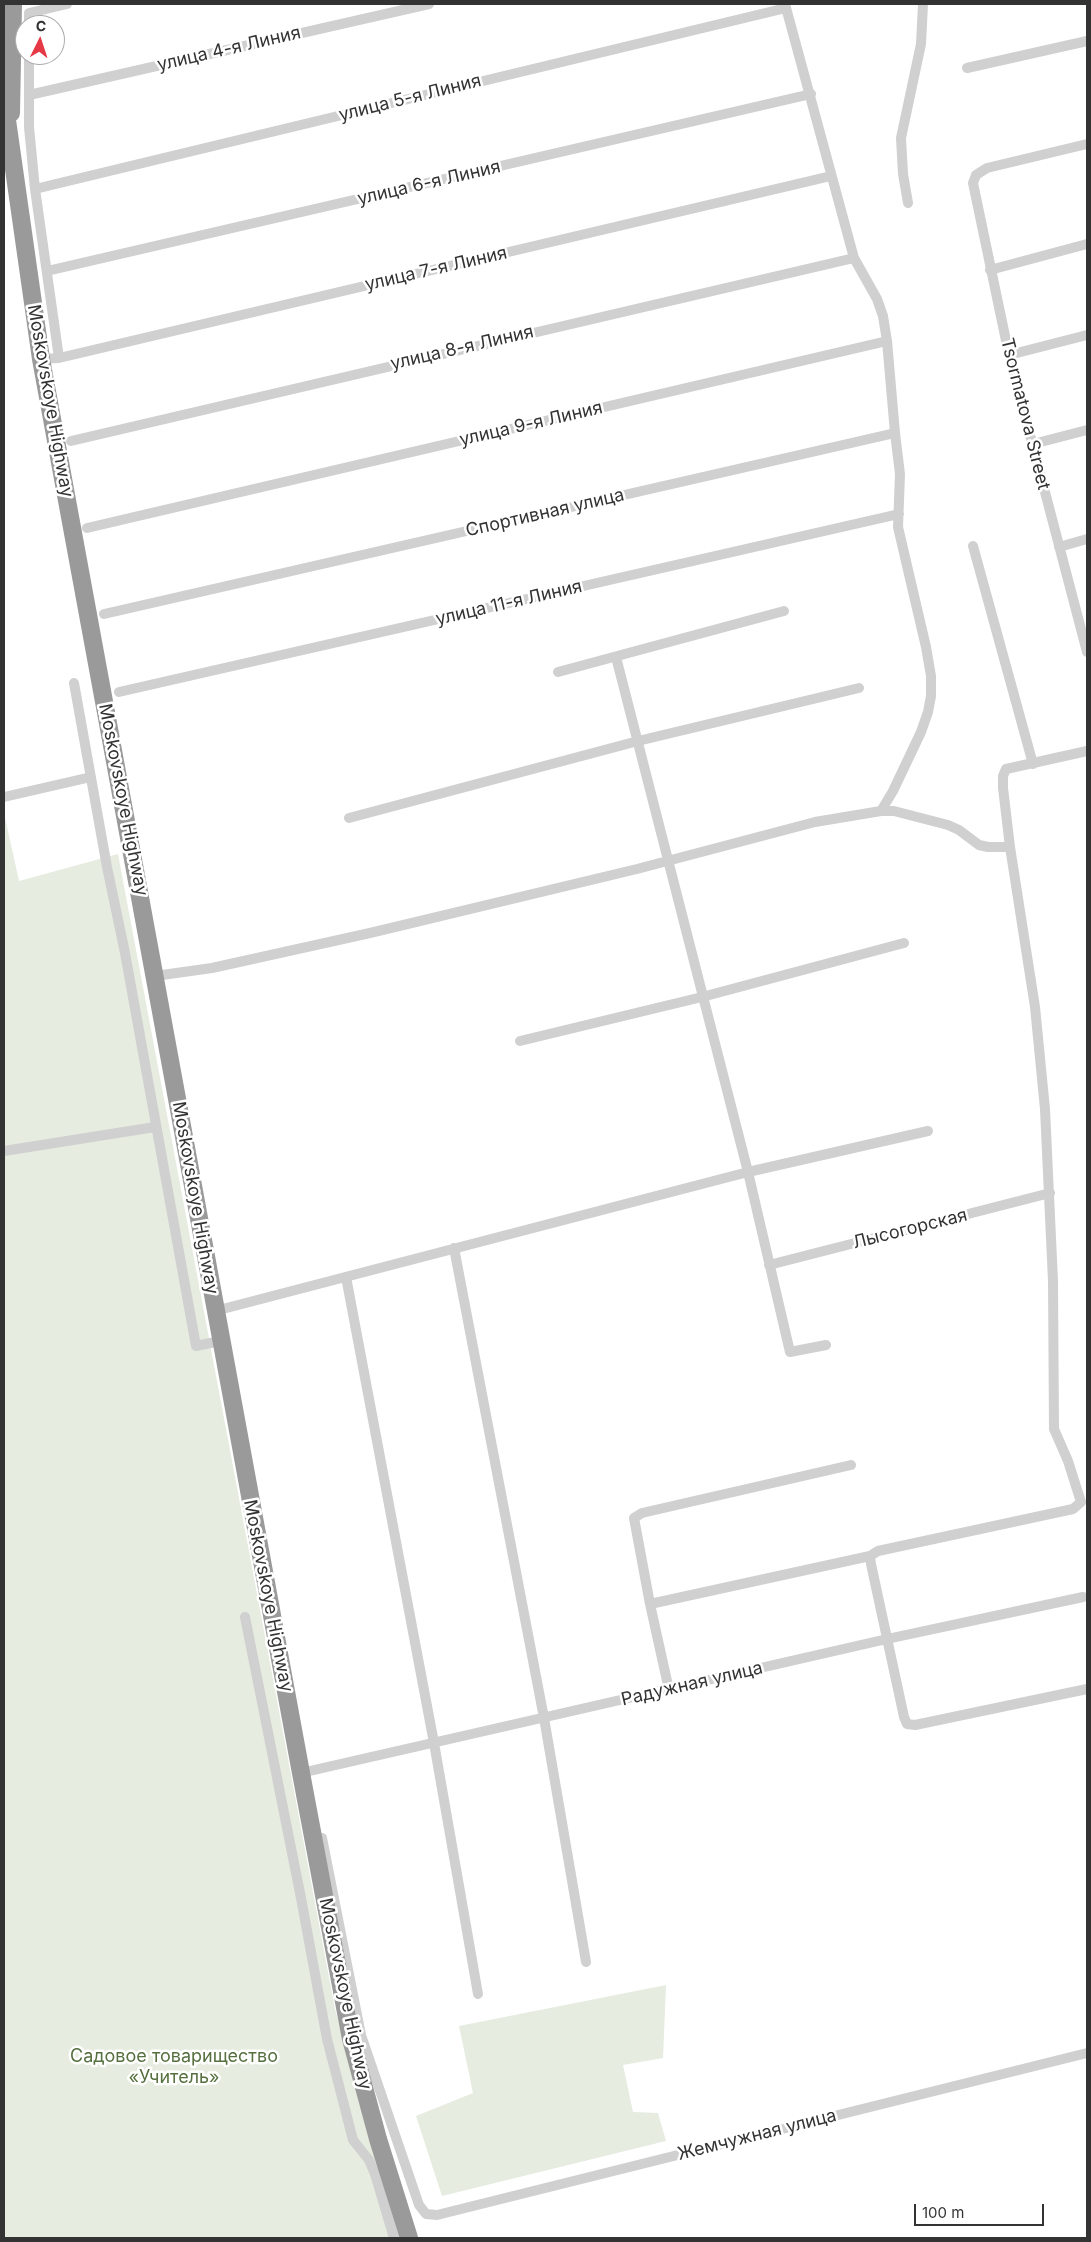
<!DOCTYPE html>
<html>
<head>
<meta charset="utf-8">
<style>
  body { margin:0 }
  #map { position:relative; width:1091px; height:2242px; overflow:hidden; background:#fff; font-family:Inter,sans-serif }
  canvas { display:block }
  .frame { position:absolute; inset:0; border:5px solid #333; pointer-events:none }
  .north { position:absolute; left:15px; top:15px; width:50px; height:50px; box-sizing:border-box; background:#fff; border:1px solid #adadad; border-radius:50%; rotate:4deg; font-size:14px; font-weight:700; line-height:20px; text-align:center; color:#333 }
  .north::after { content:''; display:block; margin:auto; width:18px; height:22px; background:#e63946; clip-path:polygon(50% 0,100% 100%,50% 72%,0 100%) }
  .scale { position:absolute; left:914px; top:2204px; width:130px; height:22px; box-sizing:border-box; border:2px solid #333; border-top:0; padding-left:6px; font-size:15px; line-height:18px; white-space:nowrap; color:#333; -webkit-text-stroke:4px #fff; paint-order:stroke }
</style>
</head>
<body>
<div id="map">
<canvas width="1091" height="2242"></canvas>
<div class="frame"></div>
<div class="north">С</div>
<div class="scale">100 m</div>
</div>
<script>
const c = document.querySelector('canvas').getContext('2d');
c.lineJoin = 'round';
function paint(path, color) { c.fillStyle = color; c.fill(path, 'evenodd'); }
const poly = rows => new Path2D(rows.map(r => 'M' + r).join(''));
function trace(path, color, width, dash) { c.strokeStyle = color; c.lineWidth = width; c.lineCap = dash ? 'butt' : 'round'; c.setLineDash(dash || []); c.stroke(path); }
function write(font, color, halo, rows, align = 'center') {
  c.font = font + ' Inter,sans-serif'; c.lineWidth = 5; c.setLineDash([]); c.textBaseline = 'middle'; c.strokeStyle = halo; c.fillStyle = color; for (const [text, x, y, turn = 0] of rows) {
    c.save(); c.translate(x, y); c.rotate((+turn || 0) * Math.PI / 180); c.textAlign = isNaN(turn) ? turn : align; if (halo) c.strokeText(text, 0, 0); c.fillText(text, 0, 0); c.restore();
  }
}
const green = poly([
  [4,813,19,881,118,854,335,2009,402,2238,4,2238],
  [666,1985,663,2058,623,2065,633,2112,658,2113,666,2141,442,2196,416,2116,473,2093,459,2026]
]);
const street = poly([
  [29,25,29,13,67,4],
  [29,55,29,127,35,189,59,358],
  [967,68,1087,41],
  [29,95,429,4],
  [1087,144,987,168,976,175,973,183,1009,355,1087,652],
  [35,189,786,8],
  [908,203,903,174,901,138,921,44,923,4],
  [990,270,1087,244],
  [47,271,811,94],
  [1009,355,1087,335],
  [41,359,59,358,831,176],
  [71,441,854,258],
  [1033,444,1087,430],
  [87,528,887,341,883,316,877,299,854,258,785,4],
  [973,546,1033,764],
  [1059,547,1087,539],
  [104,614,895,433,887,341],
  [616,657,748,1172,790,1352,826,1345],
  [558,672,784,611],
  [74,683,107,867,125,953,196,1346,220,1341],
  [119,692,899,514],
  [4,797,91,777],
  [881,811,893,791,921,732,928,712,931,696,931,676,926,647,898,527,900,474,895,433],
  [349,818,638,741,859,688],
  [1010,847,1003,788,1003,776,1006,769,1087,751],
  [155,976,212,968,370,933,637,869,815,822,881,811,894,811,948,825,959,830,979,845,988,847,1010,847,1035,1007,1045,1109,1053,1281,1054,1429,1068,1461,1081,1502,1073,1509,878,1551,870,1556,871,1564,904,1717,907,1724,915,1725,1087,1689],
  [520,1041,702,997,904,943],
  [4,1151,155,1127],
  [454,1248,544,1718,586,1962],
  [769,1265,1050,1193],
  [346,1277,434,1743,478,1994],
  [215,1311,748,1172,928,1131],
  [650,1604,870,1556],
  [245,1617,301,1898,327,2039,353,2140,369,2160,375,2174,394,2238],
  [669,1690,650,1604,634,1518,642,1513,851,1465],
  [301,1773,887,1639,1083,1597],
  [322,1838,361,2035,419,2205,426,2214,437,2215,1087,2053]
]);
const highway = poly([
  [4,99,41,359,301,1773,351,2039,378,2139,409,2238],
  [11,113,13,4]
]);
const streetNames = [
  ["улица 4-я Линия",229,49,-13],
  ["улица 5-я Линия",410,98,-14],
  ["улица 6-я Линия",429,183,-13],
  ["улица 7-я Линия",436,269,-13],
  ["улица 8-я Линия",462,348,-13],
  ["Moskovskoye Highway",50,401,80],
  ["Tsormatova Street",1025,414,76],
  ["улица 9-я Линия",531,424,-13],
  ["Спортивная улица",545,513,-13],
  ["улица 11-я Линия",509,603,-13],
  ["Moskovskoye Highway",123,800,79],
  ["Moskovskoye Highway",195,1198,80],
  ["Лысогорская",910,1229,-14],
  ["Moskovskoye Highway",268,1596,79],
  ["Радужная улица",692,1684,-13],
  ["Moskovskoye Highway",345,1994,78],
  ["Жемчужная улица",757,2135,-14]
];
const parkNames = [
  ["Садовое товарищество",174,2057],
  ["«Учитель»",174,2078]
];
paint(green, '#e6ecdf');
trace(street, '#d0d0d0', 10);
trace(highway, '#9a9a9a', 18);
write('18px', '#333', '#fff', streetNames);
write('18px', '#56703f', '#fff', parkNames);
</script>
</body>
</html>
